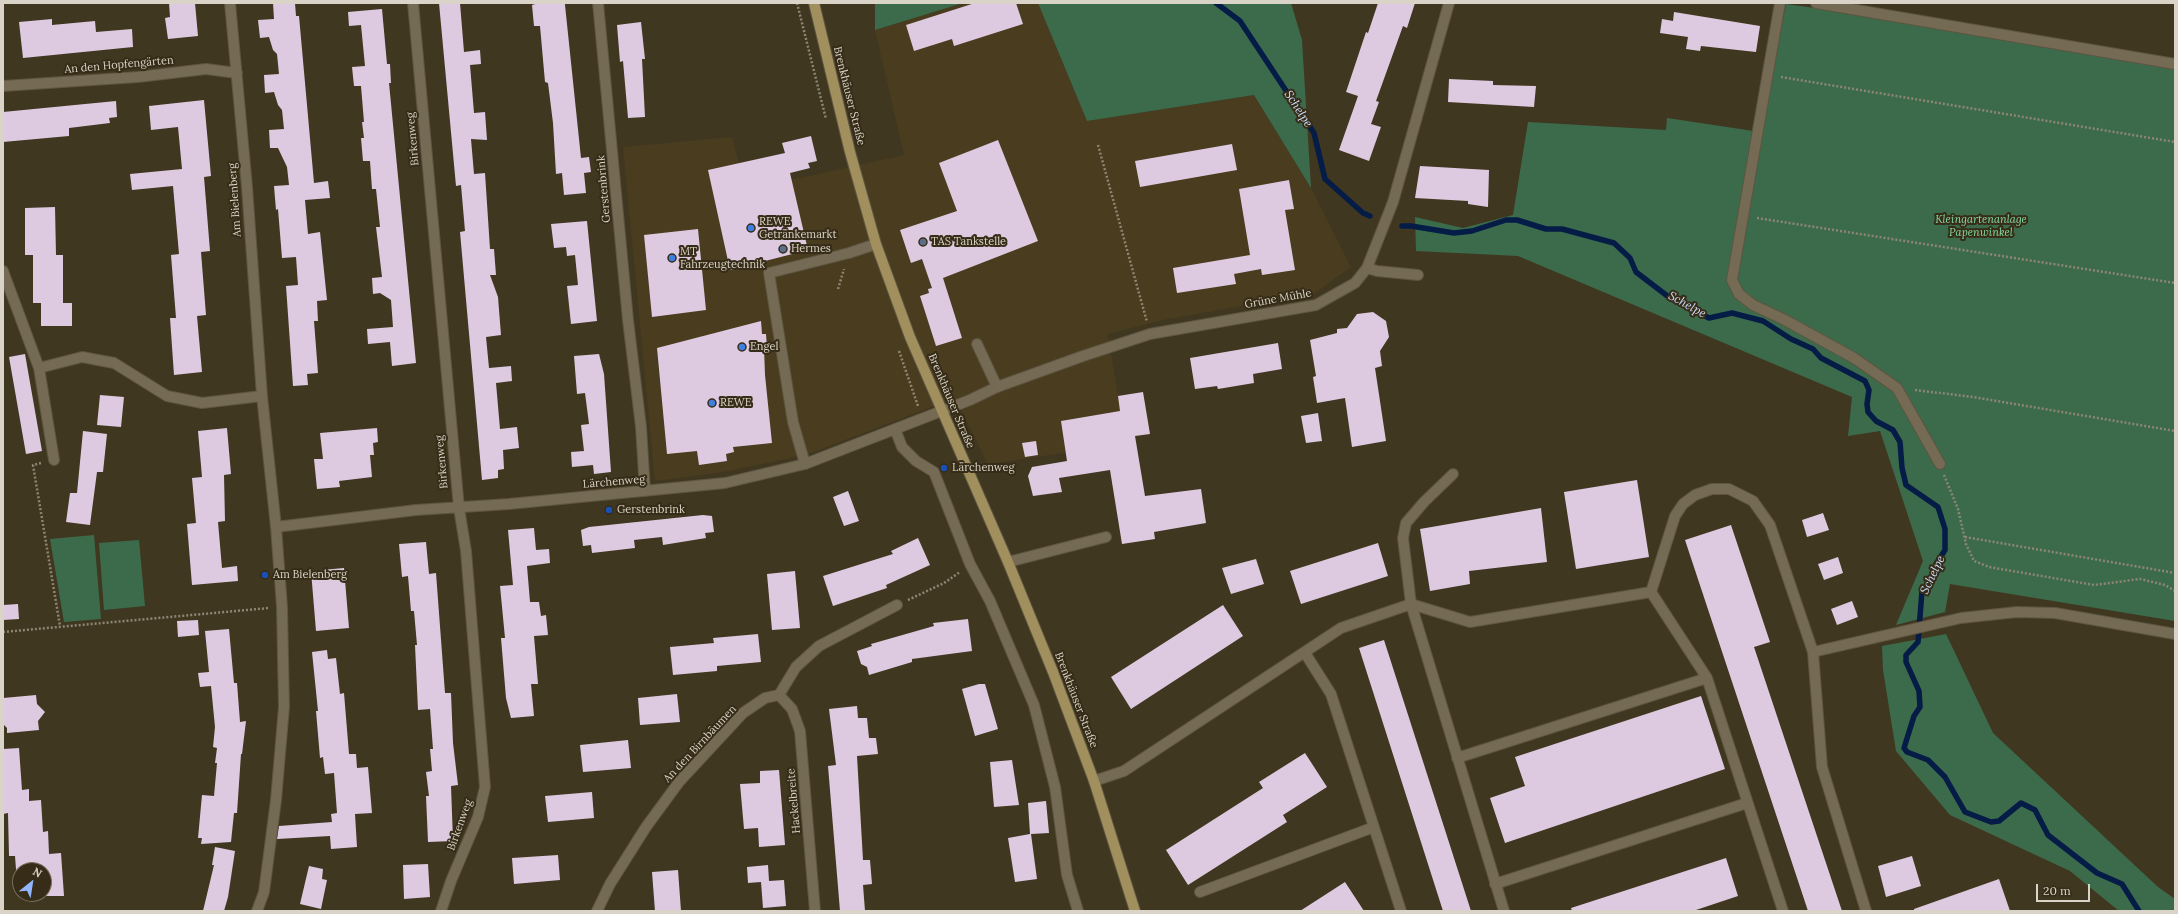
<!DOCTYPE html>
<html>
<head>
<meta charset="utf-8">
<style>
  body { margin:0 }
  #map { position:relative; width:2178px; height:914px; overflow:hidden; background:#403721; font-family:Lora,serif }
  canvas { display:block }
  .frame { position:absolute; inset:0; border:4px solid #d9d4c7; pointer-events:none }
  .north { position:absolute; left:12px; top:862px; width:40px; height:40px; box-sizing:border-box; background:#362c17; border:1px solid #776f5d; border-radius:50%; rotate:30deg; font-size:11px; font-weight:700; line-height:16px; text-align:center; color:#d9d4c7 }
  .north::after { content:''; display:block; margin:auto; width:14px; height:18px; background:#93b7fd; clip-path:polygon(50% 0,100% 100%,50% 72%,0 100%) }
  .scale { position:absolute; left:2036px; top:884px; width:54px; height:18px; box-sizing:border-box; border:2px solid #d9d4c7; border-top:0; padding-left:5px; font-size:12px; line-height:14px; white-space:nowrap; color:#d9d4c7; -webkit-text-stroke:3px #362c17; paint-order:stroke }
</style>
</head>
<body>
<div id="map">
<canvas width="2178" height="914"></canvas>
<div class="frame"></div>
<div class="north">N</div>
<div class="scale">20 m</div>
</div>
<script>
const c = document.querySelector('canvas').getContext('2d');
c.lineJoin = 'round';
function paint(path, color) { c.fillStyle = color; c.fill(path, 'evenodd'); }
const poly = rows => new Path2D(rows.map(r => 'M' + r).join(''));
function trace(path, color, width, dash) { c.strokeStyle = color; c.lineWidth = width; c.lineCap = dash ? 'butt' : 'round'; c.setLineDash(dash || []); c.stroke(path); }
function write(font, color, halo, rows, align = 'center') {
  c.font = font + ' Lora,serif'; c.lineWidth = 4; c.setLineDash([]); c.textBaseline = 'middle'; c.strokeStyle = halo; c.fillStyle = color; for (const [text, x, y, turn = 0] of rows) {
    c.save(); c.translate(x, y); c.rotate((+turn || 0) * Math.PI / 180); c.textAlign = isNaN(turn) ? turn : align; if (halo) c.strokeText(text, 0, 0); c.fillText(text, 0, 0); c.restore();
  }
}
const built = poly([
  [963,3,1038,3,1087,121,1254,95,1311,188,1351,267,1315,293,1163,320,1108,334,1126,444,988,464,955,398,806,455,723,472,655,481,623,147,732,137,746,190,904,155,875,30]
]);
const green = poly([
  [875,3,963,3,875,30],
  [1038,3,1291,3,1302,40,1311,188,1254,95,1087,121],
  [1786,4,2061,42,2175,62,2175,621,1950,584,1945,612,1896,625,1923,561,1880,431,1848,436,1852,397,1518,256,1416,251,1415,217,1463,228,1513,215,1528,122,1666,130,1667,118,1760,132],
  [94,535,101,619,64,622,50,539],
  [139,540,145,606,104,610,99,543],
  [1946,634,1993,733,2158,887,2175,899,2175,911,2119,911,2070,871,1950,815,1896,751,1883,670,1882,646]
]);
const stream = poly([
  [1216,3,1240,21,1314,133,1325,179,1363,213,1370,216],
  [1402,226,1411,226,1454,233,1472,231,1506,220,1517,220,1546,229,1562,229,1614,243,1630,258,1636,272,1670,298,1709,318,1732,313,1763,321,1791,339,1813,349,1821,358,1865,381,1869,390,1867,404,1868,412,1876,421,1893,430,1900,442,1902,468,1906,485,1938,507,1945,529,1945,550,1936,564,1929,584,1922,591,1918,642,1906,655,1906,662,1919,691,1920,707,1914,716,1904,748,1907,752,1928,760,1945,777,1965,812,1991,822,1999,821,2021,803,2035,810,2048,835,2097,873,2122,884,2139,911]
]);
const building = poly([
  [169,3,195,3,198,36,168,39,165,18,170,17],
  [273,3,295,3,296,16,299,16,314,183,328,181,330,198,305,200,308,234,320,232,327,300,317,301,318,321,314,321,318,373,307,374,308,385,293,386,286,286,298,285,296,257,282,258,278,209,276,210,274,186,289,185,287,167,278,148,270,148,269,130,284,129,282,110,278,105,274,92,265,93,264,75,279,74,277,54,273,50,269,37,260,38,258,20,274,19],
  [439,3,460,3,464,52,480,50,481,64,470,65,474,113,485,112,487,140,471,139,474,174,485,173,490,249,494,249,496,275,490,275,498,297,501,335,486,337,489,368,511,366,512,381,496,383,500,429,517,427,519,448,503,450,504,469,498,470,498,478,482,480,460,232,465,231,461,185,456,186],
  [539,3,565,3,565,5,581,158,589,157,591,172,584,173,586,193,564,195,562,173,556,174,553,123,548,83,545,82,540,26,534,26,532,5],
  [975,3,1016,3,1023,24,954,46,952,39,914,51,906,25],
  [1378,3,1415,3,1407,28,1403,26,1376,101,1379,102,1371,124,1381,127,1369,161,1339,150,1358,96,1346,92,1366,32,1368,33],
  [382,9,387,64,390,64,391,83,389,83,416,363,392,366,390,342,368,344,367,329,393,327,391,300,380,293,373,294,372,278,382,277,376,227,380,227,376,189,372,189,370,161,363,161,361,138,364,138,362,122,364,122,361,86,354,86,352,67,365,66,361,25,349,26,348,12],
  [1674,12,1760,26,1756,52,1701,46,1700,51,1686,49,1688,37,1660,33,1662,19,1673,21],
  [52,19,52,25,95,21,96,32,132,29,133,47,23,58,19,22],
  [641,22,645,59,642,59,645,117,628,118,623,61,620,62,617,25],
  [1449,79,1493,81,1493,85,1536,86,1534,107,1448,102],
  [204,100,211,176,204,177,210,251,201,252,206,315,197,316,202,372,174,375,170,318,176,318,171,255,179,254,173,186,132,190,130,174,182,169,178,127,151,130,149,106],
  [116,101,117,117,109,118,110,123,69,128,69,136,3,142,3,112],
  [811,136,817,161,808,163,810,168,790,173,808,250,730,270,708,170,785,153,782,143],
  [998,140,1038,241,943,278,962,338,936,346,920,296,929,293,928,289,932,288,922,259,911,263,900,230,957,211,939,163],
  [1232,144,1237,170,1140,187,1135,161],
  [1420,166,1489,170,1488,207,1468,204,1468,201,1415,198],
  [1289,180,1294,209,1285,210,1295,270,1262,275,1261,269,1234,274,1236,284,1177,293,1173,268,1250,255,1239,189],
  [55,207,56,255,63,255,63,303,72,303,72,326,41,326,41,303,33,303,33,255,25,255,25,208],
  [587,221,597,321,571,324,567,286,578,285,575,255,567,256,566,247,554,248,551,224],
  [698,229,706,310,652,317,644,235],
  [1373,312,1386,321,1389,337,1380,351,1382,366,1375,368,1386,441,1352,447,1345,398,1317,403,1313,377,1316,376,1310,340,1337,333,1337,329,1347,328,1357,314],
  [761,321,762,334,766,334,767,348,764,348,765,375,772,443,733,447,734,452,726,454,727,461,699,465,697,451,667,454,657,348],
  [1278,343,1282,369,1253,374,1254,383,1218,389,1217,386,1195,389,1190,358],
  [25,354,42,451,26,454,9,357],
  [599,354,604,374,611,472,594,474,593,465,572,467,571,452,584,451,581,425,589,424,585,393,577,394,574,356],
  [1143,392,1150,434,1135,436,1145,496,1201,489,1206,523,1154,532,1155,539,1122,544,1110,470,1059,478,1062,492,1033,496,1028,476,1032,467,1067,461,1061,421,1120,411,1118,396],
  [100,395,124,397,121,427,97,425],
  [1318,413,1322,441,1306,443,1301,416],
  [227,428,231,474,224,475,225,521,218,522,222,568,237,566,238,581,192,585,187,524,196,523,192,478,202,477,198,431],
  [377,428,378,442,373,443,374,455,370,455,372,477,339,481,340,487,317,489,314,459,323,459,320,433],
  [83,431,107,434,103,472,97,472,90,525,66,522,70,493,77,493],
  [1036,441,1038,455,1025,457,1022,443],
  [1637,480,1649,557,1576,569,1564,492],
  [848,491,859,521,844,526,833,497],
  [1541,508,1547,562,1469,571,1470,584,1430,591,1420,529],
  [1823,513,1829,530,1807,537,1802,520],
  [703,515,712,516,714,532,705,533,706,538,663,545,662,537,634,540,635,548,592,553,591,545,583,546,581,530,589,527],
  [1731,525,1770,642,1754,647,1842,911,1808,911,1685,540],
  [534,528,536,550,549,549,550,563,527,566,530,602,539,602,541,616,546,615,548,635,534,636,538,684,531,684,534,716,511,718,506,698,501,638,505,638,500,586,513,585,508,530],
  [918,538,930,565,886,585,887,588,833,606,823,576,893,554,891,551],
  [426,542,429,574,436,573,445,693,451,693,453,743,458,785,451,786,453,841,428,842,426,796,429,796,426,772,432,771,430,749,433,749,430,709,418,710,415,645,417,645,414,611,411,611,408,576,402,577,399,544],
  [1378,543,1388,576,1301,604,1290,571],
  [1838,557,1843,573,1824,580,1818,564],
  [1256,559,1264,584,1231,594,1222,568],
  [344,568,349,628,316,631,311,571],
  [795,571,800,628,772,630,767,574],
  [1852,601,1858,617,1837,625,1831,609],
  [18,604,19,619,3,620,3,605],
  [1223,605,1243,636,1131,709,1111,677],
  [968,619,972,651,912,659,912,662,869,675,867,667,861,664,857,651,872,646,871,644,934,626,933,623],
  [198,620,199,635,178,637,177,621],
  [229,629,234,683,237,683,240,722,246,721,242,754,241,754,237,813,234,813,231,842,201,844,202,838,198,838,202,795,214,796,217,763,215,763,217,748,213,747,215,727,211,686,200,687,198,673,209,672,205,631],
  [758,634,761,662,717,666,717,671,673,675,670,647,714,643,713,638],
  [1384,640,1471,911,1443,911,1359,648],
  [327,650,328,659,336,658,340,694,344,693,349,754,356,754,357,768,368,767,372,813,355,814,357,847,331,849,330,836,277,839,279,826,332,822,331,814,337,813,334,773,325,774,323,757,320,758,316,711,318,711,312,652],
  [979,684,985,684,998,729,975,736,962,689],
  [677,694,680,722,640,725,638,698],
  [36,695,37,704,45,712,38,721,39,730,7,733,7,728,3,724,3,698],
  [1701,696,1725,769,1505,843,1490,798,1525,786,1515,757],
  [857,706,858,718,867,718,869,738,876,738,878,754,857,756,863,860,870,860,872,884,863,885,865,911,840,911,828,766,836,765,829,709],
  [628,740,631,768,583,772,580,745],
  [19,748,22,790,29,789,29,801,41,800,43,832,48,831,49,854,61,853,64,896,18,896,15,856,9,856,8,813,3,814,3,749],
  [20,870,44,870,44,894,20,894],
  [1305,753,1327,787,1283,815,1287,822,1188,885,1166,850,1263,788,1259,782],
  [1012,760,1019,805,994,807,990,762],
  [779,770,785,845,759,847,758,828,744,829,740,784,760,783,760,771],
  [592,792,594,818,548,822,545,796],
  [1046,801,1049,833,1031,834,1037,879,1015,882,1008,838,1030,834,1028,803],
  [215,847,235,851,228,897,224,911,203,911,214,865,212,865],
  [558,855,560,880,514,884,512,858],
  [1912,856,1921,886,1886,897,1878,866],
  [1726,858,1738,896,1693,911,1572,911,1571,908],
  [428,864,430,897,404,899,403,865],
  [768,865,769,881,784,880,786,906,763,908,761,882,748,883,747,867],
  [309,866,323,869,322,879,327,880,321,909,300,904],
  [678,870,681,911,655,911,652,872],
  [1999,879,2010,911,1914,911,1914,909],
  [1345,882,1364,911,1300,911]
]);
const path = poly([
  [797,3,826,119],
  [1781,77,2175,142],
  [1098,145,1147,322],
  [1757,218,2175,283],
  [838,289,844,269],
  [899,351,918,406],
  [1915,390,1973,397,2175,431],
  [41,463,33,465,60,626],
  [1944,475,1958,509,1966,544,1974,561,1989,567,2094,585,2140,579,2165,585,2175,591],
  [1965,537,2175,573],
  [908,600,944,583,960,572],
  [3,632,269,608]
]);
const lane = poly([
  [1780,3,1732,280,1739,294,1753,305,1785,320,1854,358,1897,388,1940,464],
  [1816,3,2175,64],
  [1367,268,1377,271,1418,275],
  [977,344,997,387],
  [805,464,793,422,769,273,849,253,876,244],
  [1453,474,1424,502,1406,523,1403,538,1411,604,1504,911],
  [1008,562,1106,537],
  [1651,592,1707,678,1783,911],
  [1813,652,1822,767,1866,911],
  [1305,653,1331,694,1401,911],
  [1457,758,1707,678],
  [1094,781,1124,771,1341,628,1411,604,1470,622,1651,592,1675,516,1683,504,1695,495,1712,489,1729,489,1753,501,1770,525,1813,652,1961,618,2017,612,2055,613,2175,634],
  [1495,884,1747,803],
  [1200,892,1374,827]
]);
const street = poly([
  [230,3,247,187,262,396,276,527,282,607,284,707,276,800,264,892,257,911],
  [413,3,459,508,466,551,485,787,478,817,451,881,441,911],
  [598,3,628,320,641,427,645,491],
  [3,86,138,77,206,69,237,73],
  [3,271,39,368,54,460],
  [39,368,82,357,114,363,167,396,202,403,262,396],
  [895,429,902,447,916,461,934,472,970,564,990,601,1034,705,1055,787,1067,875,1078,911],
  [276,527,416,510,509,504,725,483,805,464,970,400,997,387,1083,356,1150,334,1316,305,1355,283,1367,268,1393,202,1449,3],
  [779,695,792,709,800,731,815,911],
  [597,911,610,884,646,827,679,782,743,713,765,698,779,695,796,667,819,646,897,605]
]);
const primary = poly([
  [814,3,850,152,876,244,910,337,1008,562,1053,672,1094,781,1135,911]
]);
const markers = [
  [751,228,4,"#3f7fe0"],
  [923,242,4,"#5c6f8a"],
  [783,249,4,"#5c6f8a"],
  [672,258,4,"#3f7fe0"],
  [742,347,4,"#3f7fe0"],
  [712,403,4,"#3f7fe0"],
  [944,468,4,"#1a4fb4"],
  [609,510,4,"#1a4fb4"],
  [265,575,4,"#1a4fb4"]
];
const streetNames = [
  ["An den Hopfengärten",119,65,-5],
  ["Brenkhäuser Straße",849,96,76],
  ["Birkenweg",413,139,-95],
  ["Gerstenbrink",604,189,-95],
  ["Am Bielenberg",235,200,-94],
  ["Grüne Mühle",1278,299,-10],
  ["Brenkhäuser Straße",951,401,67],
  ["Birkenweg",442,462,-95],
  ["Lärchenweg",614,482,-5],
  ["Brenkhäuser Straße",1076,700,69],
  ["An den Birnbäumen",700,744,-47],
  ["Hackelbreite",794,801,-95],
  ["Birkenweg",460,825,-70]
];
const parkNames = [
  ["Kleingartenanlage",1981,220],
  ["Papenwinkel",1981,233]
];
const poiNames = [
  ["REWE",759,222],
  ["Getränkemarkt",759,235],
  ["TAS Tankstelle",931,242],
  ["Hermes",791,249],
  ["MT",680,252],
  ["Fahrzeugtechnik",680,265],
  ["Engel",750,347],
  ["REWE",720,403],
  ["Lärchenweg",952,468],
  ["Gerstenbrink",617,510],
  ["Am Bielenberg",273,575]
];
const waterNames = [
  ["Schelpe",1298,109,57],
  ["Schelpe",1687,305,29],
  ["Schelpe",1933,575,-64]
];
paint(built, '#493c1f');
paint(green, '#3c6b4c');
trace(stream, '#051c47', 5.5);
paint(building, '#decae0');
trace(lane, '#5c5541', 12);
trace(street, '#5c5541', 12);
trace(primary, '#5c5541', 12);
trace(path, '#8d8674', 2.5, [2, 2]);
trace(lane, '#756a53', 10);
trace(street, '#756a53', 10);
trace(primary, '#a1905d', 10);
for (const [x, y, r, color] of markers) { const dot = new Path2D(); dot.arc(x, y, r, 0, 2 * Math.PI); c.fillStyle = color; c.fill(dot); trace(dot, '#362c17', 1.5); }
write('11px', '#d9d4c7', '#362c17', streetNames);
write('italic 11px', '#85dba3', '#362c17', parkNames);
write('11px', '#d9d4c7', '#362c17', poiNames, 'left');
write('italic 12px', '#cddffe', '#362c17', waterNames);
</script>
</body>
</html>
